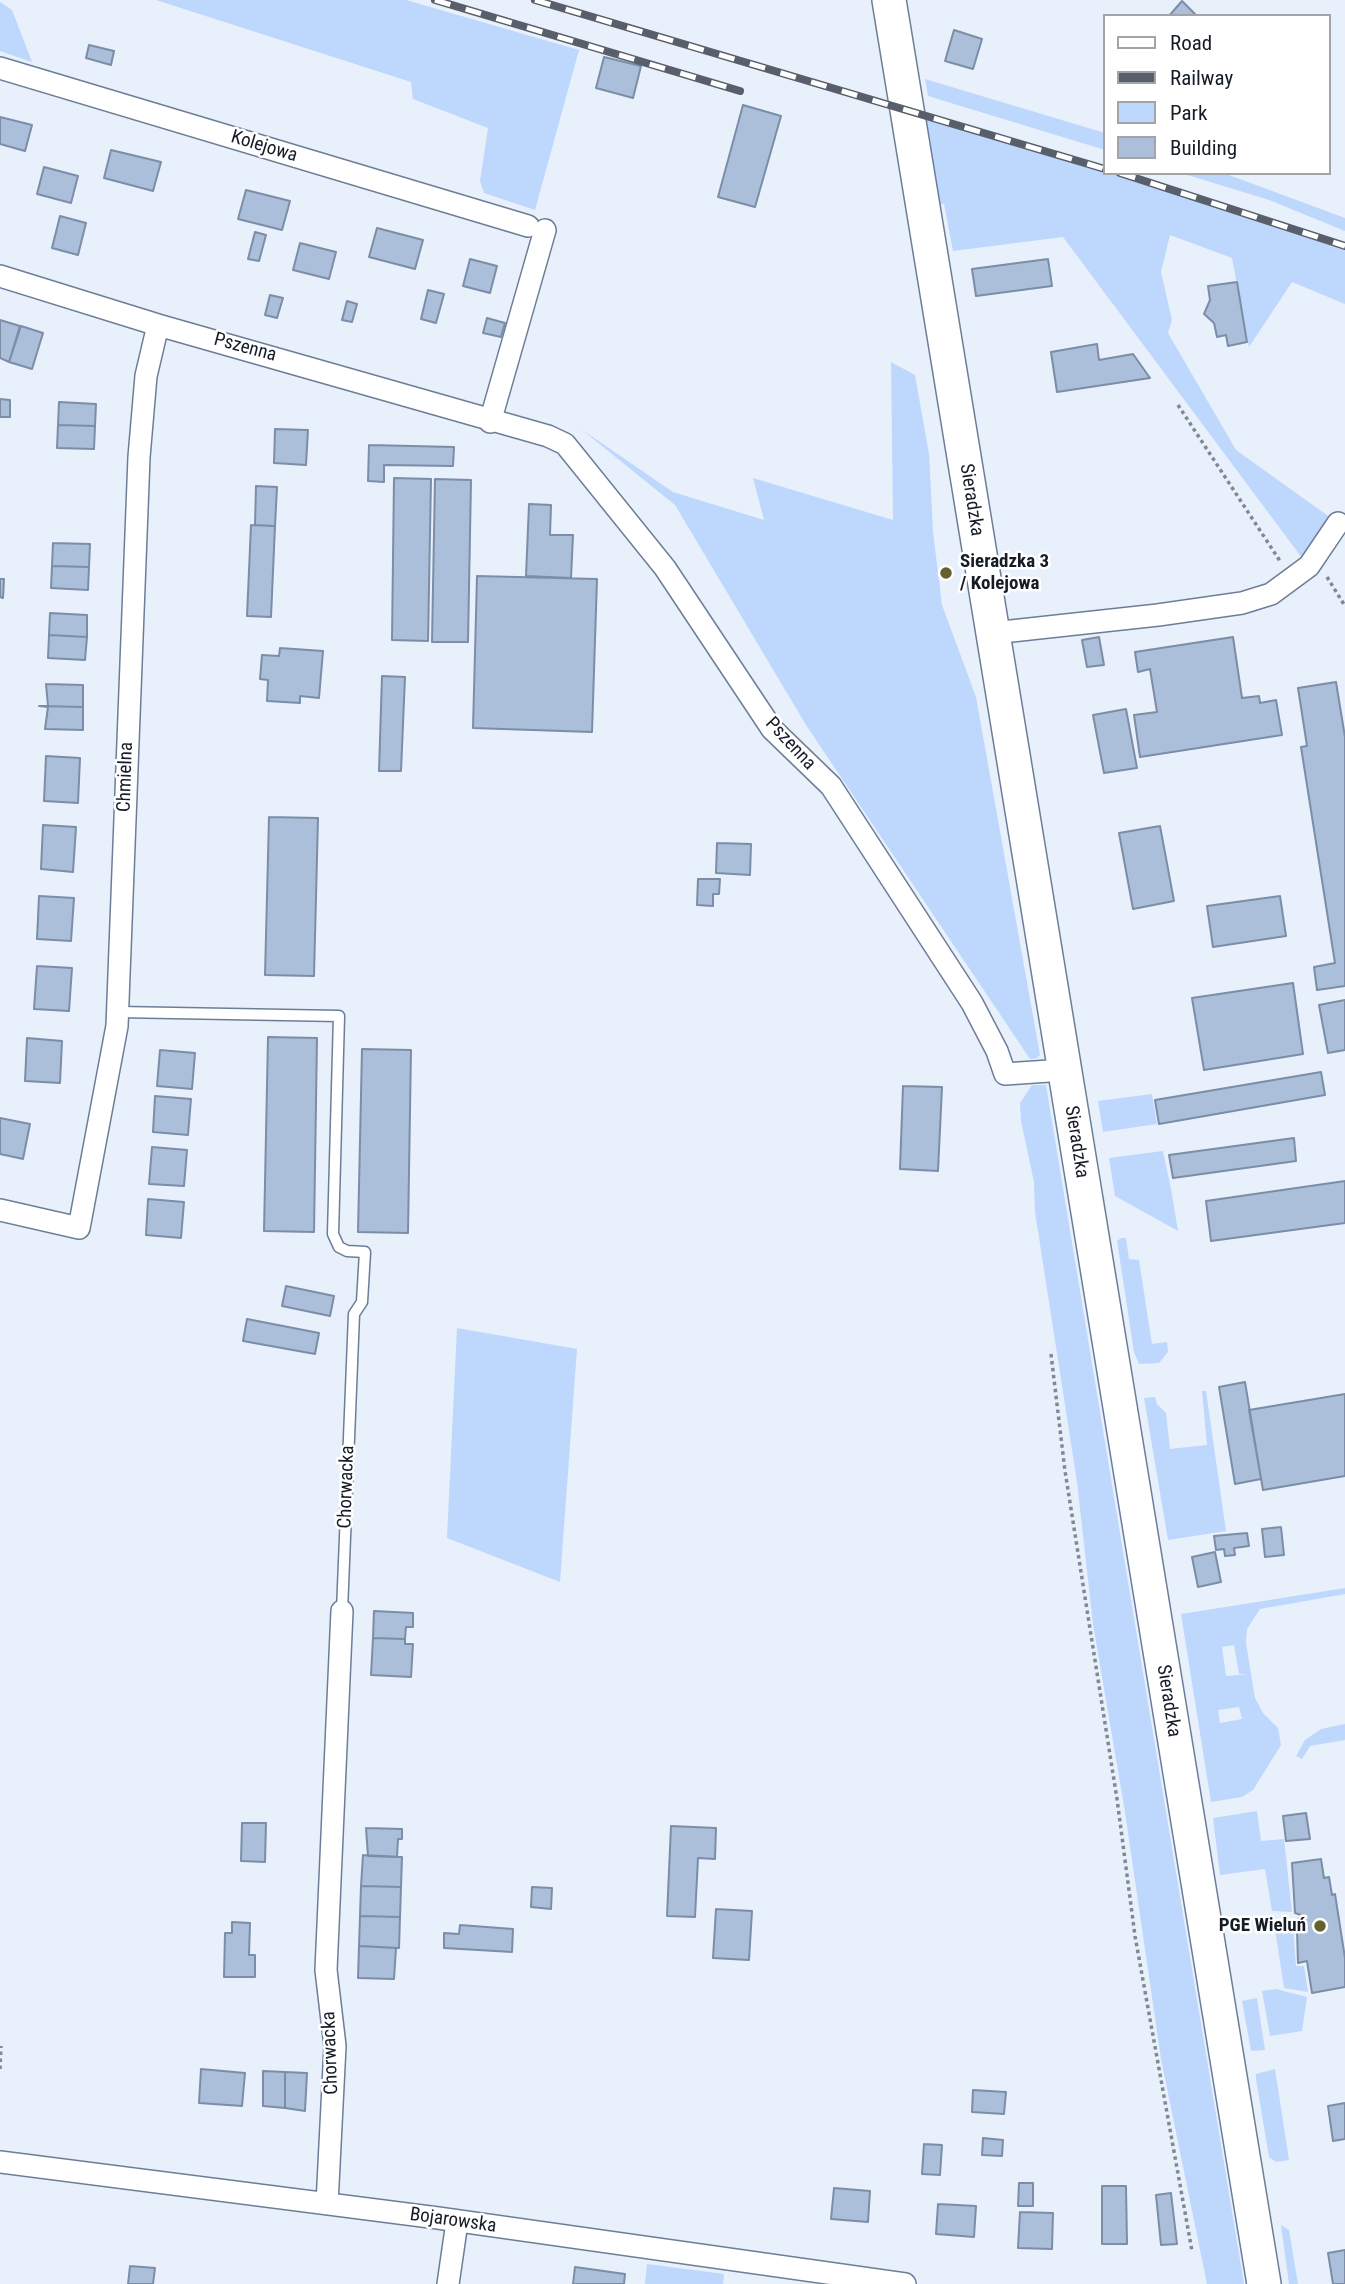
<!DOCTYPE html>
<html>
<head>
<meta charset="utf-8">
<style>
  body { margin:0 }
  #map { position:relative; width:1345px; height:2284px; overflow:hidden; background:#e8f0fb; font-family:"Roboto Condensed",sans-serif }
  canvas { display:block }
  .legend { position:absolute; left:1103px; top:14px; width:228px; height:161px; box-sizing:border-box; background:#fff; border:2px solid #a1a4a8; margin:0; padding:9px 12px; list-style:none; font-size:21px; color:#151c26 }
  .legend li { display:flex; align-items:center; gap:14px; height:35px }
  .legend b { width:35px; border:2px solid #a1a4a8 }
</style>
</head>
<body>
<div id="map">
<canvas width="1345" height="2284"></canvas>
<ul class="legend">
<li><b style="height:9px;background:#fff"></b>Road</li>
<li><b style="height:9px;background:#585f6a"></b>Railway</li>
<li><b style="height:19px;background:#bdd8fc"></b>Park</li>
<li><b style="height:19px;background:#abbfda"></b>Building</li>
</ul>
</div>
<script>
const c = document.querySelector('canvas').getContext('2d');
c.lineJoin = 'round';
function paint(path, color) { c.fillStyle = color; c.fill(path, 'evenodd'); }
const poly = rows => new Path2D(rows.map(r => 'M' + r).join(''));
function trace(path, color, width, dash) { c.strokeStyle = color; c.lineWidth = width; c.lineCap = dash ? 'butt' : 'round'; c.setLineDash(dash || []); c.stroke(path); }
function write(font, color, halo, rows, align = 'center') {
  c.font = font + ' "Roboto Condensed",sans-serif'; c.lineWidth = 5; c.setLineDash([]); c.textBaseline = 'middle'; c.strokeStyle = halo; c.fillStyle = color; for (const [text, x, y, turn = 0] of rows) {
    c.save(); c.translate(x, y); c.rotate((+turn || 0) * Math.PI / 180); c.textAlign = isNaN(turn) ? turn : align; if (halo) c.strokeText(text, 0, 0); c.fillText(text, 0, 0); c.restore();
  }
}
const green = poly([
  [156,0,406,0,579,50,535,210,484,193,480,181,488,128,413,99,411,82],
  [0,2,12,10,32,62,0,51],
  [925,79,1105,133,1105,150,928,96],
  [923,118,1207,202,1345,249,1345,304,1292,282,1249,347,1232,258,1170,235,1161,272,1172,320,1168,333,1236,450,1338,523,1308,566,1063,237,953,251,944,204,937,205],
  [1181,173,1223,173,1248,182,1345,218,1345,231,1269,200],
  [891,362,915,375,929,454,933,532,942,605,976,697,1040,1055,1037,1058,1030,1059,806,725,675,505,581,429,673,492,764,520,753,478,893,520],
  [1032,1085,1046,1085,1244,2284,1207,2284,1161,2059,1125,1812,1093,1624,1077,1482,1035,1212,1034,1182,1021,1121,1020,1103],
  [1152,1094,1157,1124,1103,1132,1098,1101],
  [1163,1151,1171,1189,1178,1231,1115,1196,1109,1158],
  [1121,1238,1126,1238,1129,1259,1139,1260,1152,1344,1167,1342,1168,1352,1159,1363,1139,1364,1134,1352,1117,1241],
  [457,1328,577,1349,560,1582,447,1538],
  [1202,1391,1206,1391,1226,1531,1168,1540,1144,1398,1155,1397,1157,1404,1166,1413,1170,1449,1207,1445],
  [1345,1588,1345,1594,1260,1609,1247,1629,1246,1643,1255,1698,1263,1713,1278,1728,1281,1745,1253,1790,1242,1797,1211,1802,1181,1614],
  [1234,1645,1239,1674,1249,1674,1226,1676,1222,1647],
  [1239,1707,1242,1719,1220,1723,1218,1710],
  [1345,1724,1345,1740,1310,1746,1302,1759,1296,1756,1305,1740,1321,1729],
  [1257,1811,1261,1841,1284,1839,1292,1912,1272,1911,1265,1869,1220,1875,1213,1818],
  [1293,1925,1296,1966,1304,1966,1308,1992,1284,1988,1275,1929],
  [1276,1989,1307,1997,1302,2031,1270,2036,1262,1991],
  [1257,1998,1265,2050,1251,2051,1242,2001],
  [1275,2069,1289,2160,1276,2162,1269,2157,1256,2079,1256,2074],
  [1281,2225,1289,2230,1298,2284,1289,2284],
  [647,2264,724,2274,723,2284,645,2284]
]);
const building = poly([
  [1182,1,1197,16,1169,16,1182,1],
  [954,30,982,39,973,69,945,61,954,30],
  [89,45,114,51,111,65,86,58,89,45],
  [604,57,641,66,633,98,596,88,604,57],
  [743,105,781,116,755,207,718,197,743,105],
  [0,117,32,125,25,151,0,144,0,117],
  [111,150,161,162,153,191,104,178,111,150],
  [44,167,78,176,71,203,37,194,44,167],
  [246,190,290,201,282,230,238,219,246,190],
  [60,216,86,223,78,255,52,248,60,216],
  [377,228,423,240,415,269,369,257,377,228],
  [255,232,266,235,259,261,248,259,255,232],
  [300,243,336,252,329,279,293,270,300,243],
  [470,259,497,266,490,293,463,286,470,259],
  [1048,259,1052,286,976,296,972,269,1048,259],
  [1237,282,1247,342,1228,346,1226,335,1217,337,1214,323,1204,314,1210,300,1208,286,1237,282],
  [428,290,444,294,436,323,421,319,428,290],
  [270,295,283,298,277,318,265,315,270,295],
  [347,301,357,304,352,322,342,320,347,301],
  [487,318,505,323,501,337,483,333,487,318],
  [0,320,20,326,9,362,0,358,0,320],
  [21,326,43,333,32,369,9,362,21,326],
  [1097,344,1099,360,1133,354,1150,378,1057,392,1051,352,1097,344],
  [0,399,10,400,10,417,0,417,0,399],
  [59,402,96,404,95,426,58,425,59,402],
  [58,425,95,426,94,449,57,448,58,425],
  [275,429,308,430,306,465,274,463,275,429],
  [369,445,454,447,453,466,384,465,384,482,368,481,369,445],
  [394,478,431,479,428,641,392,640,394,478],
  [435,479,471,480,468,642,432,642,435,479],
  [256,486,277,487,275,526,255,525,256,486],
  [529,504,551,505,550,535,573,535,571,578,526,576,529,504],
  [251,525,275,526,271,617,247,616,251,525],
  [53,543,90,544,89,567,52,566,53,543],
  [52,566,89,567,88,590,51,588,52,566],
  [477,576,597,579,592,732,473,728,477,576],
  [0,579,4,579,3,598,0,597,0,579],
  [50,613,87,615,87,637,49,635,50,613],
  [49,635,87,637,85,660,48,658,49,635],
  [1099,637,1104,665,1087,667,1082,640,1099,637],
  [1233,637,1242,698,1259,696,1260,703,1276,700,1282,735,1140,757,1134,715,1157,712,1150,669,1138,672,1135,652,1233,637],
  [280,648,323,651,319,698,300,696,300,703,267,701,268,680,260,679,262,655,279,656,280,648],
  [382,676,405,677,401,771,379,771,382,676],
  [1336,682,1345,737,1345,986,1317,990,1314,967,1335,963,1301,747,1307,746,1298,688,1336,682],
  [46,684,83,685,83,707,39,706,48,706,46,684],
  [39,706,83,707,83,730,45,729,48,707,39,706],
  [1126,709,1137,768,1104,773,1093,715,1126,709],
  [46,756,80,758,78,803,44,801,46,756],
  [269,817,318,818,314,976,265,975,269,817],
  [43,825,76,827,73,872,41,869,43,825],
  [1160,826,1174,901,1133,909,1119,833,1160,826],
  [717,843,751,844,750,875,716,873,717,843],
  [698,879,720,879,719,894,713,894,713,906,697,905,698,879],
  [39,896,74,898,71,941,37,939,39,896],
  [1280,896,1286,936,1213,947,1207,906,1280,896],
  [37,966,72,968,69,1011,34,1009,37,966],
  [1293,983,1303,1054,1204,1070,1192,998,1293,983],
  [1345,1000,1345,1050,1328,1053,1319,1005,1345,1000],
  [268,1037,317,1038,314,1232,264,1231,268,1037],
  [27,1038,62,1041,60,1083,25,1081,27,1038],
  [362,1049,411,1050,408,1233,358,1232,362,1049],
  [160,1050,195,1053,192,1089,157,1086,160,1050],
  [1321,1072,1325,1095,1159,1124,1155,1100,1321,1072],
  [903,1086,942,1087,938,1171,900,1169,903,1086],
  [155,1096,191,1099,188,1135,153,1132,155,1096],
  [0,1118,30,1124,23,1159,0,1154,0,1118],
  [1294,1138,1296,1161,1173,1178,1169,1155,1294,1138],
  [152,1147,187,1150,184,1186,149,1184,152,1147],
  [1345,1181,1345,1223,1211,1241,1206,1201,1345,1181],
  [148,1199,184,1202,181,1238,146,1235,148,1199],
  [286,1286,334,1296,330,1316,282,1306,286,1286],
  [247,1319,319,1333,315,1354,243,1341,247,1319],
  [1245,1382,1261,1479,1235,1484,1219,1387,1245,1382],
  [1345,1394,1345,1476,1263,1490,1249,1410,1345,1394],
  [1281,1527,1284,1555,1265,1557,1262,1529,1281,1527],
  [1247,1533,1249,1546,1234,1548,1235,1555,1225,1556,1224,1549,1216,1550,1214,1536,1247,1533],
  [1215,1552,1221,1582,1198,1587,1192,1557,1215,1552],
  [374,1611,413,1613,413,1627,406,1627,405,1639,373,1638,374,1611],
  [373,1638,405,1639,405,1644,413,1644,411,1677,371,1675,373,1638],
  [1306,1813,1310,1839,1286,1841,1283,1816,1306,1813],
  [242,1823,266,1823,265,1862,241,1861,242,1823],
  [671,1826,716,1828,715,1859,698,1858,695,1917,667,1916,671,1826],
  [366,1828,402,1829,402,1839,398,1839,397,1857,368,1856,366,1828],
  [363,1855,402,1857,401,1887,361,1886,363,1855],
  [1321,1859,1324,1878,1329,1877,1332,1895,1335,1894,1345,1958,1345,1987,1312,1993,1307,1961,1298,1963,1297,1930,1302,1929,1298,1919,1304,1916,1295,1913,1292,1863,1321,1859],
  [361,1886,401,1887,400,1917,360,1916,361,1886],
  [532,1887,552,1888,551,1909,531,1907,532,1887],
  [716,1909,752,1911,749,1960,713,1958,716,1909],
  [360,1916,400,1917,399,1948,359,1946,360,1916],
  [232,1922,250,1923,249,1955,255,1955,255,1977,224,1977,225,1933,232,1933,232,1922],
  [460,1925,513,1929,512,1952,444,1948,444,1933,459,1934,460,1925],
  [359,1946,396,1948,394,1979,358,1978,359,1946],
  [201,2069,245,2073,242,2106,199,2103,201,2069],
  [263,2071,285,2072,285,2108,263,2106,263,2071],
  [285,2072,307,2073,305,2111,285,2108,285,2072],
  [973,2090,1006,2092,1004,2114,972,2112,973,2090],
  [1345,2103,1345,2139,1333,2141,1328,2106,1345,2103],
  [983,2138,1003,2140,1002,2156,982,2155,983,2138],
  [924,2144,942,2145,940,2175,922,2174,924,2144],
  [1019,2183,1033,2183,1033,2206,1018,2206,1019,2183],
  [1102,2186,1126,2186,1127,2244,1102,2244,1102,2186],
  [834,2188,870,2191,868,2222,831,2219,834,2188],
  [1171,2193,1177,2244,1161,2245,1156,2195,1171,2193],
  [938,2204,976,2206,974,2237,936,2234,938,2204],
  [1020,2212,1053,2213,1052,2249,1018,2248,1020,2212],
  [1345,2250,1345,2284,1333,2284,1328,2253,1345,2250],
  [130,2266,155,2268,153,2284,128,2284,130,2266],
  [575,2267,625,2274,624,2284,573,2284,575,2267]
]);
const path = poly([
  [1178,405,1280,561],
  [1327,577,1345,606],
  [1051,1354,1065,1471,1117,1799,1135,1936,1192,2251],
  [0,2069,1,2046]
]);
const lane = poly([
  [118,1012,339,1016,333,1234,339,1247,347,1251,365,1252,362,1302,354,1314,342,1611]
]);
const street = poly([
  [0,68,528,226],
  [0,276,158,325,548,436,565,444,665,568,772,729,831,786,972,1003,997,1051,1005,1074,1064,1070],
  [490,422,545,230],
  [993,633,1158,615,1242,603,1271,594,1309,566,1338,523],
  [0,1210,79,1228,117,1026,139,457,146,376,158,325],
  [0,2162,438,2218,905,2284],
  [327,2204,335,2046,326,1970,342,1611],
  [448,2284,457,2222]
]);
const primary = poly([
  [889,0,1264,2284]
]);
const rail = poly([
  [435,0,740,91],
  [535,0,1105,169],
  [1120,173,1345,246]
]);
const markers = [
  [946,573,7,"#63612d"],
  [1320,1926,7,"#63612d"]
];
const streetNames = [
  ["Kolejowa",264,147,17],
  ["Pszenna",245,348,15],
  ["Sieradzka",971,500,81],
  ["Pszenna",790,744,47],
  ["Chmielna",126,777,-88],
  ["Sieradzka",1076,1142,81],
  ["Chorwacka",347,1487,-88],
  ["Sieradzka",1168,1701,81],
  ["Chorwacka",331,2053,-92],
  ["Bojarowska",453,2221,8]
];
const poiNames = [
  ["Sieradzka 3",960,562],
  ["/ Kolejowa",960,584],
  ["PGE Wieluń",1306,1926,"right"]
];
paint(green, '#bdd8fc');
paint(building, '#abbfda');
trace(building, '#7b8da7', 2);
trace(lane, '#6c7e97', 13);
trace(street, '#6c7e97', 24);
trace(primary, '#6c7e97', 36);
trace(path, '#818893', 3.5, [3.5, 3.5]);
trace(lane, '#fff', 10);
trace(street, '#fff', 21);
trace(primary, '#fff', 33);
trace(rail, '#585f6a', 8);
trace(rail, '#fff', 5, [16]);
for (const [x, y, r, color] of markers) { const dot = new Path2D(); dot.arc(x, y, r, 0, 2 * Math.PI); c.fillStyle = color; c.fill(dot); trace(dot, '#fff', 2.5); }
write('19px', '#151c26', '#fff', streetNames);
write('bold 19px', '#151c26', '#fff', poiNames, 'left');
</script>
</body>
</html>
